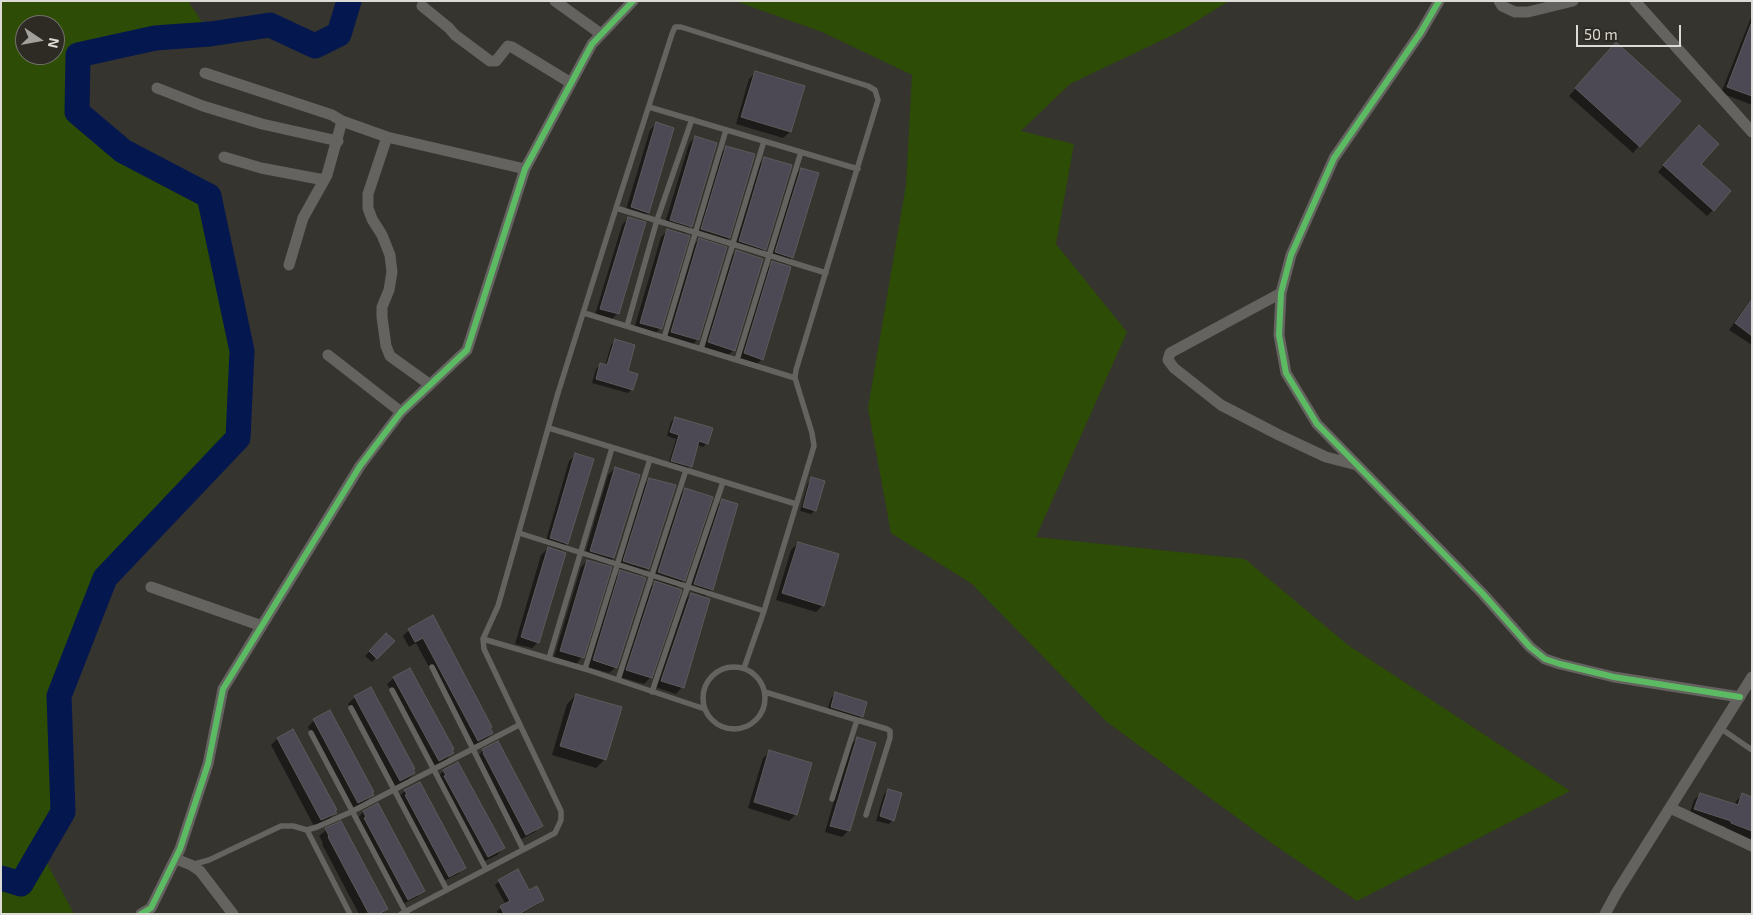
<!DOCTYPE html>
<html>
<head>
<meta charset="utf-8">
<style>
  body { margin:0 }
  #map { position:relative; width:1753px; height:915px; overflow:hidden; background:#35342f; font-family:"Exo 2",sans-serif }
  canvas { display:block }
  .frame { position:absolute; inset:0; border:2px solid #dddbd6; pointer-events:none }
  .north { position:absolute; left:15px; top:15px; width:50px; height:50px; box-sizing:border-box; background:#2d2b23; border:1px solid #73716b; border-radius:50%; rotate:102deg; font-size:14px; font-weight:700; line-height:20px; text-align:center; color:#dddbd6 }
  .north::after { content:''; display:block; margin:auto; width:18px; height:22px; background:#a2a19c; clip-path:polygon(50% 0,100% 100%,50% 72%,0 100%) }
  .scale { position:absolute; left:1576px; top:25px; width:105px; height:22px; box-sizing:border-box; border:2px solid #dddbd6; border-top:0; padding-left:6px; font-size:15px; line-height:18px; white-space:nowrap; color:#dddbd6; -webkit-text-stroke:4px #2d2b23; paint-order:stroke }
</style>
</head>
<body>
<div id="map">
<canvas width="1753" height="915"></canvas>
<div class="frame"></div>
<div class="north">N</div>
<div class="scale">50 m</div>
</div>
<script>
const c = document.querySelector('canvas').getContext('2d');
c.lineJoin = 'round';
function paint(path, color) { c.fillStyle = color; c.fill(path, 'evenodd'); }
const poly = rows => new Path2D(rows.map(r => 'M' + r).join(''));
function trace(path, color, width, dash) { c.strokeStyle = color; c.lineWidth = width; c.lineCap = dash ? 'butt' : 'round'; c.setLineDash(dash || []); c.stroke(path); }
const green = poly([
  [1,1,188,1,210,34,155,38,78,55,77,112,123,151,209,196,242,351,238,438,105,578,59,696,63,812,47,863,74,914,1,914],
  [25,25,55,25,55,55,25,55],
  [735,1,1229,1,1179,32,1070,84,1021,131,1074,144,1056,244,1127,332,1036,537,1245,559,1348,645,1570,791,1357,901,1270,842,1107,722,972,584,891,533,868,408,906,185,912,75,822,32]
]);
const shadow = poly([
  [1752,15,1752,105,1721,93],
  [1609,50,1639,146,1633,153,1569,96],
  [756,72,803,87,790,132,783,138,736,124,749,79],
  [656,124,673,129,648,213,641,219,625,213,650,130],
  [1692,133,1713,210,1707,216,1658,172],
  [695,137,691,226,685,233,664,226,689,144],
  [727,147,754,155,729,238,722,244,696,236,720,154],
  [765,158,765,249,758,255,733,247,758,165],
  [801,169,792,257,786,264,769,259,795,176],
  [628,218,618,313,611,320,595,315,622,225],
  [668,230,661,328,654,335,634,329,661,237],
  [699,240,698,339,691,346,665,338,692,246],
  [736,251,734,350,727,356,702,349,730,258],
  [773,263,762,359,756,365,738,360,766,269],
  [1752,298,1752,345,1729,330],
  [615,341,632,389,628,393,592,383,596,369,601,364,605,366,611,345],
  [675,418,707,443,703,447,697,445,690,466,686,470,668,465,676,439,667,436,671,422],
  [576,454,567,543,561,550,545,544,569,461],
  [615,468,613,558,607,564,584,557,608,475],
  [650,479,675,486,648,569,641,575,618,568,643,485],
  [812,479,815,510,811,514,800,511,808,483],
  [685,489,684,580,677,587,652,579,679,496],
  [722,501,712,589,705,596,688,590,716,507],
  [798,543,823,605,816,612,776,600,791,550],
  [548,548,538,642,532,648,515,644,541,555],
  [587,561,582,657,576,664,554,657,581,567],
  [621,572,616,667,609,673,587,667,614,578],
  [655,583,651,677,644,684,620,677,649,589],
  [691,594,682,687,676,694,655,687,684,600],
  [433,617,492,733,486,739,472,746,416,643,409,647,403,636,409,630],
  [386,635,393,641,372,662,365,656],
  [394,678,451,750,452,753,446,760,432,767,387,684],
  [835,694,862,716,857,720,827,711,831,698],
  [576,695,605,759,596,768,552,755,567,704],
  [355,697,412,770,414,773,407,780,393,787,348,704],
  [314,720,372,795,366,801,351,809,308,727],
  [293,730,335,813,329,819,314,826,271,745,277,739],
  [857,739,874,744,848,831,842,837,825,832,850,745],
  [483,750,541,825,535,832,520,840,477,757],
  [770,752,796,814,789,821,748,808,763,758],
  [444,771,503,848,497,855,481,863,437,777],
  [888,790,893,820,889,824,876,821,884,794],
  [405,791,464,867,458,874,442,882,398,797],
  [1700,794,1735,806,1736,801,1743,795,1752,799,1752,840,1725,829,1726,827,1689,815,1694,800],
  [378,805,423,890,417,897,401,905,357,819,363,812],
  [326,830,387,909,382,914,359,914,322,844,323,843,319,836],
  [499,881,529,892,543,900,539,904,521,914,498,914,497,911,506,905,495,885]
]);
const river = poly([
  [1,878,21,884,63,812,59,696,105,578,238,438,242,351,209,196,123,151,77,112,78,55,155,38,210,34,270,25,315,46,339,34,349,1]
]);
const building = poly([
  [1751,24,1752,24,1752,96,1727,87,1751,24],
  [1616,42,1681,101,1640,147,1575,88,1616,42],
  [755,71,805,86,791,132,741,117,755,71],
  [656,122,674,128,649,213,631,207,656,122],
  [1699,125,1719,144,1701,164,1731,191,1714,211,1663,165,1699,125],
  [695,136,717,143,692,227,670,220,695,136],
  [726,146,755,154,730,238,701,229,726,146],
  [764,157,792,165,766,250,739,241,764,157],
  [801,168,819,173,793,258,775,252,801,168],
  [628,217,646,222,619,314,600,309,628,217],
  [667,229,690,236,662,329,640,323,667,229],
  [699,238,727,247,699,340,671,332,699,238],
  [736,250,763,259,735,351,708,342,736,250],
  [772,261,791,267,763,360,744,353,772,261],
  [1752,299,1752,336,1735,323,1752,299],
  [615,339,635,345,628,371,638,374,633,390,596,379,600,363,607,365,615,339],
  [675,417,713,428,708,444,699,441,692,467,671,461,679,435,670,432,675,417],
  [575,453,594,459,568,544,550,538,575,453],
  [615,467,640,475,614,558,590,551,615,467],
  [811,477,825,481,816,511,803,507,811,477],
  [649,478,676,485,649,569,623,561,649,478],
  [685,488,713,497,685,581,658,572,685,488],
  [722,499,738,504,713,590,694,584,722,499],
  [798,542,839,554,824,606,782,593,798,542],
  [548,547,566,553,539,643,521,637,548,547],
  [587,560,612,567,584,658,560,651,587,560],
  [620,570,646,578,617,668,593,660,620,570],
  [655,581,682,590,652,678,626,670,655,581],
  [691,593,710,599,684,688,661,681,691,593],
  [433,615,492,727,490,728,493,733,478,741,423,638,415,642,408,629,433,615],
  [386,633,395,641,377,659,369,651,386,633],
  [410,668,454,749,452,750,454,753,439,761,393,677,410,668],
  [371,687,415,769,413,769,415,773,400,781,354,696,371,687],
  [835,692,867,702,863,717,831,707,835,692],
  [576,694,622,707,606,760,560,746,576,694],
  [330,710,374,792,372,792,374,795,358,803,313,719,330,710],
  [293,729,337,810,335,811,337,813,321,820,277,738,293,729],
  [857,737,876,743,850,831,830,826,857,737],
  [498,741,543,826,526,835,483,753,484,753,482,749,498,741],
  [769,750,812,763,797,815,754,802,769,750],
  [458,762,505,848,488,857,444,776,446,775,443,770,458,762],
  [420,782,466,868,449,877,405,795,407,794,404,790,420,782],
  [888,789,902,793,894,821,880,816,888,789],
  [1700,793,1738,805,1742,793,1752,797,1752,831,1731,823,1731,821,1694,809,1700,793],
  [378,803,425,891,408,900,364,818,366,817,363,811,378,803],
  [341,821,388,909,379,914,369,914,328,837,329,836,325,828,341,821],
  [518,869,529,890,537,886,544,900,519,914,504,914,500,906,510,901,498,880,518,869]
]);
const lane = poly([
  [649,107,858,169],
  [616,208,826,273],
  [584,313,795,378],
  [627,326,657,220,692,119],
  [664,338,726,130],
  [701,349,764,141],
  [737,360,801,152],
  [549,428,796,504],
  [519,533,764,611],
  [483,639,585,669,705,709],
  [549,658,612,448],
  '703 698a31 31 0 1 1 62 0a31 31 0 1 1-62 0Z',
  [432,667,523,849],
  [585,669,650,459],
  [618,680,686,470],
  [392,690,486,869],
  [652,692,723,482],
  [765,692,857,720,832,799],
  [351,708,447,890],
  [857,720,887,729,890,731,890,738,866,815],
  [1720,728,1752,750],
  [311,733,405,911],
  [307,830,350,914],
  [191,865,209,860,281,826,293,826,307,830,317,827,351,812,519,725],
  [401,914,555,833,561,820,561,811,484,649,483,639,498,606,558,393,616,208,672,34,675,27,681,27,868,86,875,90,878,100,796,370,795,378,812,433,814,446,764,611,744,668]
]);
const street = poly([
  [555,1,601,34],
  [1439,1,1421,32,1334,158,1291,255,1281,293,1279,335,1286,373,1317,424,1483,594,1530,647,1545,659,1560,664,1614,677,1740,697],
  [1499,1,1502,6,1515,12,1528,12,1573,1],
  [1635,1,1752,132],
  [422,6,449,28,455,35,490,61,496,61,508,46,512,47,571,83],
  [205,73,332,115,342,121,387,137,525,169],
  [157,88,203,106,262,124,338,141],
  [387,137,368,194,368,208,372,219,382,235,390,255,392,272,389,290,382,307,382,317,386,346,390,356,429,384],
  [224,157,261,168,324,180],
  [289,265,303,218,327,175,342,121],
  [1281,293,1170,353,1168,360,1174,368,1221,405,1279,435,1326,457,1357,465],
  [328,355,401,412],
  [151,587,262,626],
  [1670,808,1752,846],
  [176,859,191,865,200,871,233,914],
  [141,914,151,908,180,849,208,764,223,689,360,466,401,412,467,350,525,169,592,44,633,1],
  [1605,914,1617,892,1752,677]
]);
const cycleway = poly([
  [1439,1,1421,32,1334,158,1291,255,1281,293,1279,335,1286,373,1317,424,1483,594,1530,647,1545,659,1560,664,1614,677,1740,697],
  [141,914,151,908,180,849,208,764,223,689,360,466,401,412,467,350,525,169,592,44,633,1]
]);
paint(green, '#2d4c06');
paint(shadow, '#0007');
trace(river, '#05174f', 25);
paint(building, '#4c4854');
trace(building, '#5c5b5b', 1);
trace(lane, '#646360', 5.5);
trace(street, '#646360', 11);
trace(cycleway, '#5cba63', 6);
</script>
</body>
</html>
